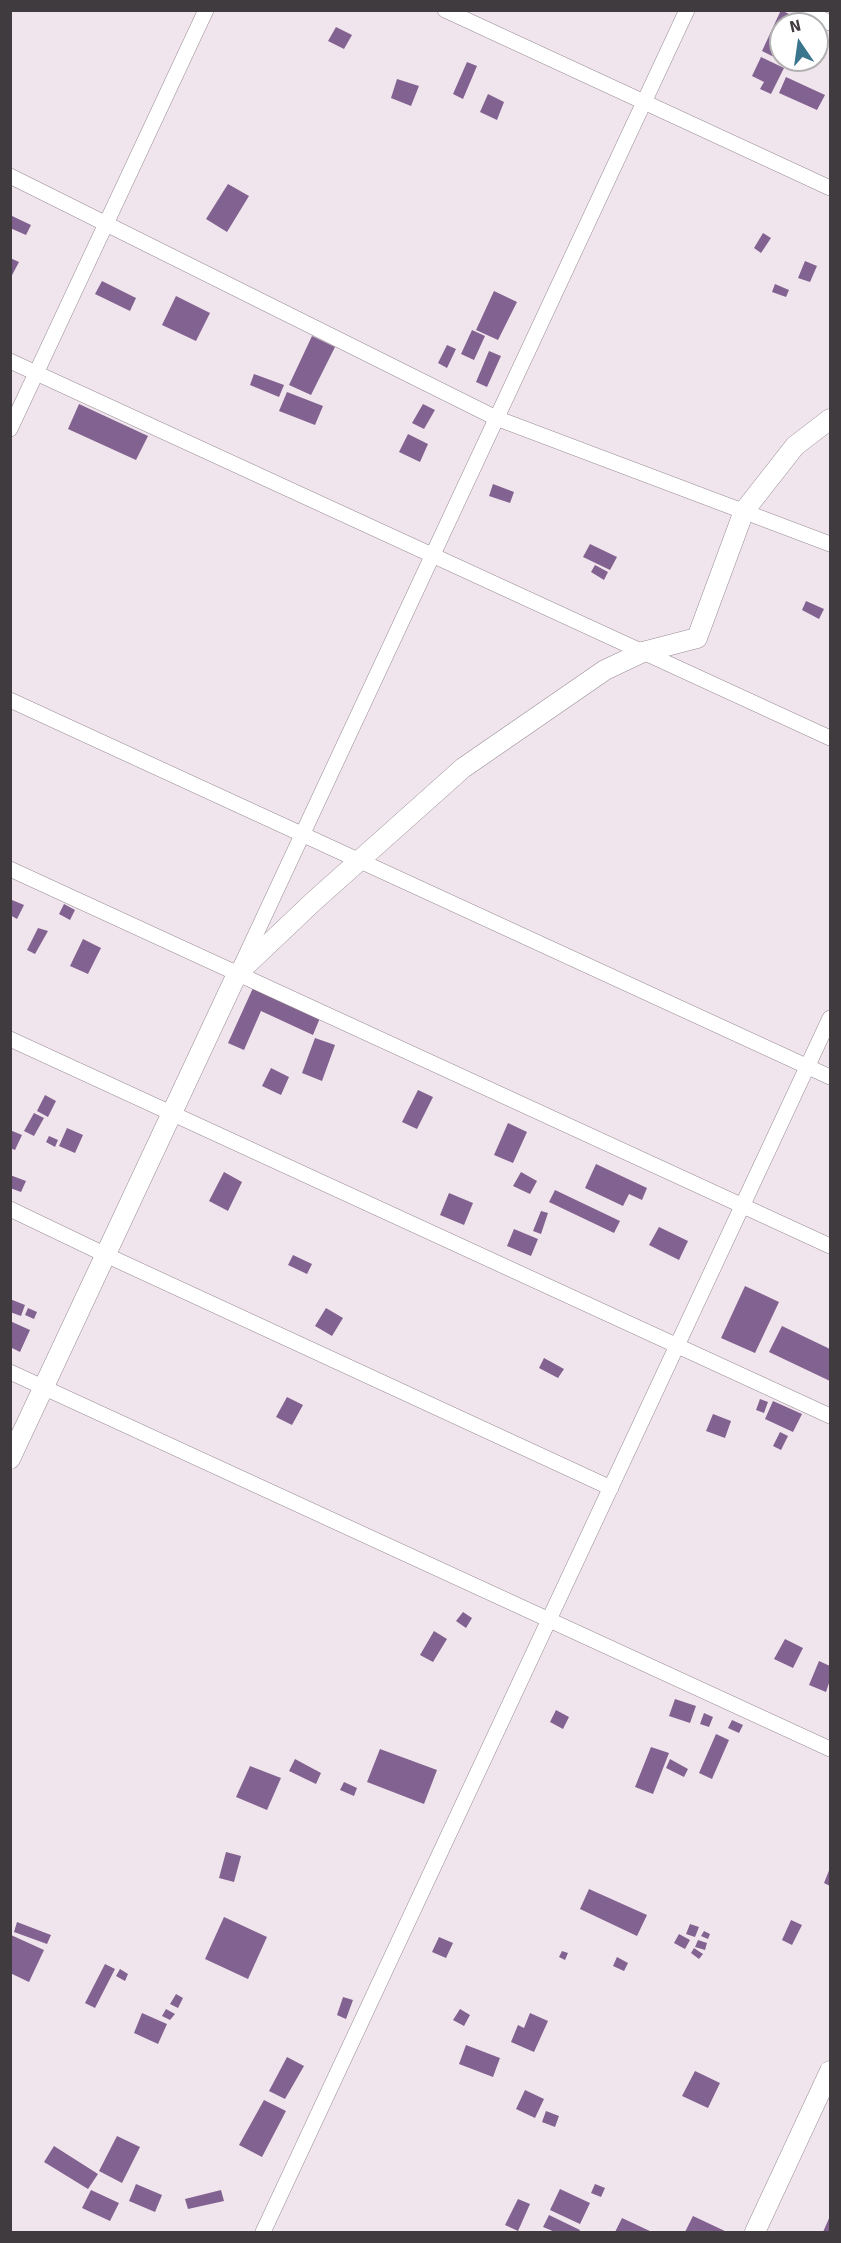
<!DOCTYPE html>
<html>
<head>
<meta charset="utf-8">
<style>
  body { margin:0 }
  #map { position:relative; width:841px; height:2243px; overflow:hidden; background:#f1e5ed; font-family:Signika,sans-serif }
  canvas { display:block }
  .frame { position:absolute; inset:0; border:12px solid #403b3e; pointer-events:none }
  .north { position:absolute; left:769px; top:12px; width:60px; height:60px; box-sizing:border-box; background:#fff; border:2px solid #b3b1b2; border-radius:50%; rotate:347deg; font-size:16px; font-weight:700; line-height:24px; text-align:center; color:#403b3e }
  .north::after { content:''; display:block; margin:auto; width:21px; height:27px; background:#39758d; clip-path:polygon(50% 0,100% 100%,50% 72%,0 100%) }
</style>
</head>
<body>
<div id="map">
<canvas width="841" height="2243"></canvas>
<div class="frame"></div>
<div class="north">N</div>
</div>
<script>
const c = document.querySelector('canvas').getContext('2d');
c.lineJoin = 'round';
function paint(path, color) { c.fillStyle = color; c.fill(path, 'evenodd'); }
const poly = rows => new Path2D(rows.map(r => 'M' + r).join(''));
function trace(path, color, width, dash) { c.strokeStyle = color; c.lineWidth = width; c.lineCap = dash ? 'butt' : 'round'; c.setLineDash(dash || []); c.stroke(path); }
const building = poly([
  [781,10,795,17,792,24,781,24,781,47,776,58,762,51],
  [336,27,352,35,344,49,328,41],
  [761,57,784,68,771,94,760,89,764,82,752,76],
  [467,62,477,66,463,99,453,94],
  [786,77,825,95,817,110,779,93],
  [397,79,419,86,411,106,391,98],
  [488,94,504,102,497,120,480,112],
  [228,184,249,196,227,232,206,219],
  [10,215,31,225,26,235,10,228],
  [763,233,771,238,761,253,754,248],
  [10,258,19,262,10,279],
  [805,261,817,266,810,282,798,278],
  [102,281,136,298,130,311,95,294],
  [775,284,789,290,786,297,772,292],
  [494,291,517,302,498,340,476,330],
  [176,296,210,313,196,341,162,325],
  [472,330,485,336,474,360,461,354],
  [312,336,335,347,311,395,289,385],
  [447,345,456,349,447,368,438,363],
  [489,351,501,356,487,387,476,382],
  [254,374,284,385,279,397,250,385],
  [287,392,323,406,315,425,279,411],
  [79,404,148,436,136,460,68,429],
  [423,404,435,410,424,429,412,423],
  [408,434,428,444,420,462,399,452],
  [493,484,514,492,510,503,489,496],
  [590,544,617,557,610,570,583,557],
  [595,565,608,572,604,580,591,572],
  [806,601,824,609,819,619,802,610],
  [12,900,24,905,17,919,10,915],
  [64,904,75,910,70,920,59,914],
  [38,928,48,931,35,954,27,950],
  [83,939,101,948,88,974,70,966],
  [253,988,320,1018,313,1035,261,1011,244,1050,228,1043],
  [315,1038,335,1045,322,1081,302,1073],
  [271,1068,289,1077,281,1095,262,1086],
  [418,1090,433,1097,417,1129,402,1122],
  [45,1095,56,1101,48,1117,37,1111],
  [34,1113,44,1118,34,1136,24,1131],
  [508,1123,527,1132,513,1163,494,1155],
  [67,1128,83,1135,75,1153,59,1146],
  [10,1130,22,1135,15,1150,10,1148],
  [49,1136,58,1140,55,1147,46,1142],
  [596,1164,647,1188,642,1200,629,1194,623,1206,585,1188],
  [224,1172,242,1182,228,1211,209,1201],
  [521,1172,537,1181,530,1194,513,1186],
  [10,1175,26,1181,21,1192,10,1188],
  [555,1190,620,1221,614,1233,549,1202],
  [449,1193,473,1203,464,1225,440,1215],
  [541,1211,548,1213,541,1234,533,1231],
  [659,1227,688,1241,679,1260,649,1245],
  [514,1229,538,1239,531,1256,507,1246],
  [293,1255,312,1264,307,1274,288,1265],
  [745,1286,779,1302,755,1353,721,1338],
  [10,1299,25,1305,21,1316,10,1312],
  [28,1308,37,1312,34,1319,25,1315],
  [326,1308,343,1318,332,1336,315,1326],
  [10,1321,30,1330,20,1352,10,1347],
  [782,1326,830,1349,830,1381,769,1352],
  [544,1358,564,1369,558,1378,539,1368],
  [287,1397,303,1405,292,1425,276,1417],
  [760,1399,768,1402,764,1413,756,1410],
  [773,1401,802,1414,793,1432,765,1419],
  [713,1414,731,1421,725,1438,706,1431],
  [780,1432,788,1436,781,1450,773,1446],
  [463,1612,472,1618,466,1628,456,1621],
  [434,1631,447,1639,433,1662,420,1655],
  [785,1639,803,1648,793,1668,774,1659],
  [819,1661,830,1666,830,1680,826,1692,809,1685],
  [675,1699,696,1706,690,1723,669,1716],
  [556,1710,569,1717,563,1729,550,1722],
  [704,1713,713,1717,709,1727,700,1724],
  [732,1720,743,1725,739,1733,728,1728],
  [716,1734,729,1740,712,1779,699,1773],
  [651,1747,669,1753,653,1794,635,1787],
  [380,1749,437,1770,424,1804,367,1782],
  [295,1759,321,1773,316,1784,289,1771],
  [670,1759,688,1769,684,1777,666,1768],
  [250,1766,281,1778,267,1810,236,1797],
  [344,1782,357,1788,354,1796,340,1790],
  [226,1852,241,1856,234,1882,219,1878],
  [830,1868,830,1886,824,1883],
  [589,1889,647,1915,637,1936,580,1909],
  [224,1917,267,1937,248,1979,205,1959],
  [791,1920,802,1925,792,1945,782,1940],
  [17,1922,51,1935,47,1944,14,1932],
  [690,1924,699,1927,695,1937,686,1934],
  [704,1931,710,1934,708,1939,701,1936],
  [679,1934,690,1940,685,1949,674,1943],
  [11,1935,44,1950,29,1982,10,1973],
  [439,1937,453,1943,446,1958,432,1952],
  [698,1940,707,1943,705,1950,695,1947],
  [694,1948,703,1954,699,1959,691,1953],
  [562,1951,568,1953,565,1960,559,1957],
  [617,1957,628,1963,624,1971,613,1966],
  [105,1964,115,1969,95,2008,85,2003],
  [120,1969,128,1974,125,1981,116,1976],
  [176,1994,183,1998,178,2008,170,2004],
  [343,1997,353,2000,346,2019,337,2015],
  [166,2009,175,2014,170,2020,162,2016],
  [460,2009,470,2015,464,2026,453,2020],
  [142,2013,167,2024,158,2044,134,2033],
  [530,2013,548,2021,534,2052,511,2042,518,2025,524,2028],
  [466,2045,500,2058,493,2077,459,2064],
  [287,2057,304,2066,285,2099,269,2091],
  [695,2071,720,2083,708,2108,682,2096],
  [525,2090,544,2099,535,2118,516,2109],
  [264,2100,286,2111,262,2157,239,2145],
  [546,2111,559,2116,555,2127,542,2122],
  [117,2136,140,2147,122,2183,99,2171],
  [54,2146,98,2174,88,2189,44,2162],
  [136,2184,162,2195,155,2212,129,2201],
  [595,2184,605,2188,601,2197,591,2193],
  [560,2189,590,2203,580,2224,550,2210],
  [91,2190,119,2203,110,2221,82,2208],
  [221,2190,224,2201,188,2209,185,2199],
  [518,2199,530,2204,518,2231,505,2225],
  [549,2215,580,2230,579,2232,555,2232,543,2227],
  [693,2216,727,2232,685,2232],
  [830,2216,830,2232,823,2232],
  [622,2218,652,2232,615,2232]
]);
const minor = poly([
  [445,10,830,188],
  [804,10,830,23],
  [10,176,496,418,830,544],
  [10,361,830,738],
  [10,429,206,10],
  [10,700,830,1077],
  [10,869,830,1246],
  [240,968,687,10],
  [10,1039,830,1416],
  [10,1209,106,1255,611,1488],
  [10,1372,830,1749],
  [263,2232,830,1018]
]);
const tertiary = poly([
  [10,1459,237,974,314,901,463,768,605,670,643,652,697,638,744,511,795,446,830,419],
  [755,2232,830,2071]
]);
paint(building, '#826290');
trace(minor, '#998d95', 16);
trace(tertiary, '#998d95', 21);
trace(minor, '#fff', 15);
trace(tertiary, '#fff', 20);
</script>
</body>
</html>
